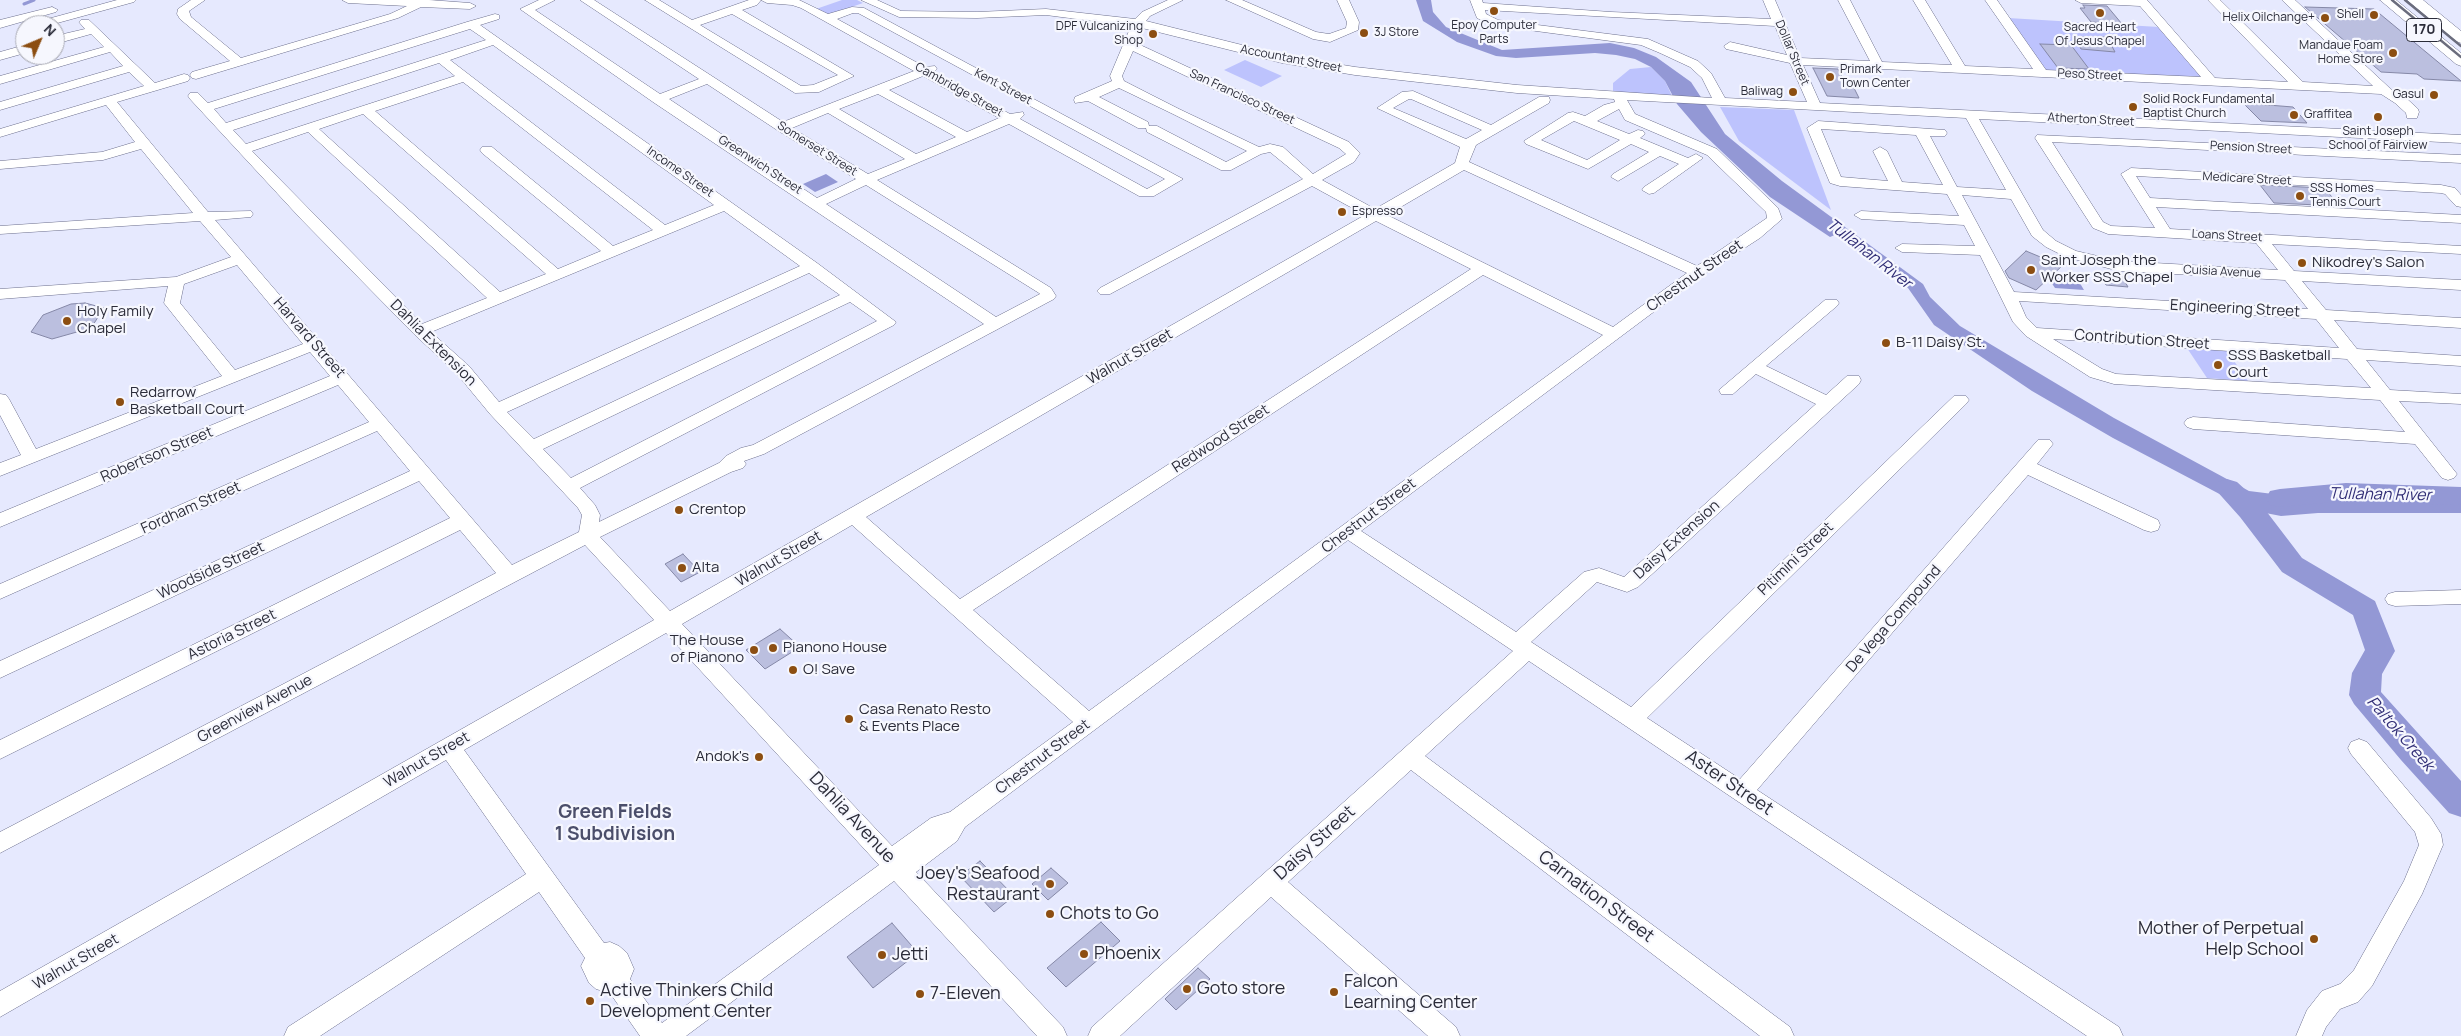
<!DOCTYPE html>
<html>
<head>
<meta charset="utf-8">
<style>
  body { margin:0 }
  #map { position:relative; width:2461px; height:1036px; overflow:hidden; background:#e6e9fe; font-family:Manrope,sans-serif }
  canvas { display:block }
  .north { position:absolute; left:15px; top:15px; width:50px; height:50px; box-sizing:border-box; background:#f6f7fe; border:1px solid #a5a6af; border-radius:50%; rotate:45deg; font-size:14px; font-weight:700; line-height:20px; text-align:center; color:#2b2c39 }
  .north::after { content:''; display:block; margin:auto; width:18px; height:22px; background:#8c4e11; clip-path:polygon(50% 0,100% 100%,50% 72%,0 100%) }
</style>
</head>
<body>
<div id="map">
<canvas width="2461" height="1036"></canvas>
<div class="north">N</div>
</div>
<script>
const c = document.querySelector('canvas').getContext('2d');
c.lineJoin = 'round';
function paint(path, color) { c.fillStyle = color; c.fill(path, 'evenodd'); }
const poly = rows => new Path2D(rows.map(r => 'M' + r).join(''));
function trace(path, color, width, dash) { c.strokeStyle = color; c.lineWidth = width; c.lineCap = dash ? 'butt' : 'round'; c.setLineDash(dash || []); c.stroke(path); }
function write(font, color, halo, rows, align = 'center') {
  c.font = font + ' Manrope,sans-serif'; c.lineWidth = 4.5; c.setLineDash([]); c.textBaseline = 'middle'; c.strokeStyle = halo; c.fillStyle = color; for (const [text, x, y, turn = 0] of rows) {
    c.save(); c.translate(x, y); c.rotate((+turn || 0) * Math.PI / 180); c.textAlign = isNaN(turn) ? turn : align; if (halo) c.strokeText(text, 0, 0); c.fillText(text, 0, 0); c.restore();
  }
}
const green = poly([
  [842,0,857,0,863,3,828,15,816,9],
  [2008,18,2159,27,2203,78,2046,71],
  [1245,60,1282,76,1261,87,1224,70],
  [1651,67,1665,81,1672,96,1613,92,1613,83,1630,69],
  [1720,107,1794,110,1831,210,1739,141],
  [2187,348,2227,351,2248,381,2207,378]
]);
const water = poly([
  [1416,0,1431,0,1433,12,1446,27,1502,50,1610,43,1634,48,1656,57,1691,82,1725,134,1782,181,1923,284,1930,297,1960,326,2114,418,2249,491,2289,496,2432,492,2461,498,2461,513,2318,513,2281,516,2250,510,2113,438,2032,391,1934,325,1908,288,1837,234,1830,237,1770,197,1701,132,1677,104,1665,81,1651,67,1635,59,1616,55,1595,53,1516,58,1496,56,1457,42,1423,21],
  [826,174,838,182,815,192,803,184],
  [2057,278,2078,280,2084,290,2055,288,2051,282]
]);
const stream = poly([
  [24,4,34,0]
]);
const river = poly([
  [2227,479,2237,482,2260,503,2302,558,2375,601,2395,651,2382,674,2381,692,2461,781,2461,817,2449,813,2401,760,2354,704,2349,695,2352,673,2365,650,2353,615,2282,572,2240,517,2214,488,2217,482,2227,479],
  [2346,483,2461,487,2461,505,2346,501,2280,507,2270,505,2266,498,2270,491,2280,489,2346,483]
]);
const building = poly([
  [2083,5,2107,6,2122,24,2091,22,2080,8,2085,8,2083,5],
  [2305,7,2374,9,2461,81,2424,79,2417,74,2381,72,2305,7],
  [2074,37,2107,37,2115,52,2081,49,2074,37],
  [2040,44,2071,45,2089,69,2058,68,2040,44],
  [1813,68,1838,69,1846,84,1852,84,1859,98,1827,96,1813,68],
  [2243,103,2293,107,2307,123,2261,121,2243,103],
  [2260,185,2324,188,2340,206,2274,203,2260,185],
  [2026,251,2062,266,2036,290,2009,278,2005,271,2026,251],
  [2099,272,2120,273,2128,287,2106,285,2099,272],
  [85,303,104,308,91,328,52,339,31,332,43,315,71,304,85,303],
  [683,554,700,572,681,582,665,564,683,554],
  [780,629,800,647,765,669,746,650,780,629],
  [980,861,1014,896,994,912,960,876,980,861],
  [1051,868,1068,883,1048,900,1032,884,1051,868],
  [1101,922,1120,941,1066,987,1047,968,1101,922],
  [892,923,918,953,873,988,847,957,892,923],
  [1198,968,1210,979,1176,1010,1165,999,1198,968]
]);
const minor = poly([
  [117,0,136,0,134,2,50,25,31,25,33,23,117,0],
  [191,0,205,0,189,11,191,17,241,58,390,14,407,6,348,3,342,0,429,0,470,3,476,6,470,9,421,7,398,18,196,79,192,78,190,75,192,72,230,61,180,19,177,14,178,9,191,0],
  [539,0,555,0,535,10,660,94,699,79,580,0,594,0,783,122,914,71,801,8,792,5,767,3,761,0,799,0,828,14,852,7,864,8,1183,179,1154,196,1139,196,1009,124,877,180,1051,288,1056,296,1054,299,764,454,744,461,746,464,743,468,731,472,600,537,670,611,1365,215,1312,186,1110,294,1100,294,1097,291,1100,288,1303,179,1270,152,1261,154,1231,170,1221,170,1147,132,1146,128,1138,128,1088,101,1075,103,1074,100,1075,97,1112,81,1110,76,1131,26,1046,15,977,18,899,17,861,0,877,0,901,11,977,12,1046,9,1135,19,1142,12,1168,0,1183,0,1150,16,1146,21,1282,55,1355,67,1517,85,1712,98,1702,78,1690,67,1660,53,1641,45,1491,25,1477,18,1470,0,1482,0,1483,3,1611,12,1771,19,1763,0,1775,0,1800,58,1870,61,1838,0,1850,0,1882,62,1952,65,1913,0,1925,0,1965,66,2033,69,1985,0,1997,0,2046,70,2201,77,2140,6,2081,3,2075,0,2147,0,2215,78,2288,82,2208,0,2220,0,2303,82,2373,86,2282,0,2295,0,2395,93,2405,97,2418,109,2419,112,2417,118,2407,118,2406,113,2395,103,2381,94,1803,65,1820,103,2461,135,2461,143,1979,119,2043,230,2056,241,2076,251,2119,261,2278,270,2256,243,2108,234,2093,228,2035,138,2037,135,2461,155,2461,163,2052,142,2103,222,2111,226,2155,228,2121,174,2131,168,2441,185,2455,188,2461,195,2461,207,2456,206,2445,194,2441,193,2136,176,2150,198,2461,215,2461,223,2156,207,2170,229,2461,246,2461,254,2272,244,2294,271,2461,280,2461,290,2302,281,2326,310,2461,318,2461,328,2334,320,2357,349,2461,356,2461,366,2366,360,2390,390,2461,394,2461,404,2399,401,2457,474,2454,478,2448,480,2442,478,2415,444,2193,429,2187,427,2184,423,2187,419,2193,417,2405,432,2380,400,2114,384,2090,377,2026,336,2013,322,1980,255,1902,252,1895,248,1902,244,1975,246,1964,225,1861,219,1854,215,1861,211,1959,216,1947,194,1840,186,1830,183,1807,128,1818,121,1945,130,1947,133,1945,136,1930,136,1957,187,2006,190,1966,118,1627,100,1635,114,1717,149,1778,208,1782,219,1760,238,1703,275,1361,531,1516,632,1584,572,1599,568,1624,577,1816,404,1756,374,1733,394,1721,394,1719,390,1825,300,1837,300,1839,303,1837,306,1766,366,1826,395,1847,376,1859,376,1861,380,1859,384,1638,587,1627,592,1597,582,1531,642,1631,707,1954,396,1966,396,1969,400,1966,404,1647,718,1740,779,2038,440,2050,440,2053,444,2037,464,2158,520,2160,525,2158,530,2151,532,2144,530,2028,475,1757,790,2119,1027,2123,1036,2087,1036,1529,661,1425,756,1790,1027,1794,1036,1760,1036,1411,770,1288,882,1456,1027,1460,1036,1428,1036,1271,897,1120,1036,1088,1036,1092,1027,1513,651,1348,540,965,827,957,841,916,872,1063,1027,1067,1036,1037,1036,894,881,686,1036,640,1036,610,993,596,989,589,983,581,966,585,958,539,892,320,1036,284,1036,288,1027,526,874,446,760,0,1017,0,991,654,620,585,545,0,853,0,832,496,573,460,530,0,759,0,740,450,518,419,481,0,678,0,661,410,471,377,431,0,599,0,584,369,422,338,385,0,527,0,513,330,376,310,352,0,476,0,463,21,455,0,415,0,394,6,395,9,399,36,449,222,376,164,303,168,286,0,299,0,289,176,277,231,257,200,221,0,234,0,226,193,213,141,149,103,160,0,169,0,161,102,152,135,142,106,105,0,137,0,129,144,86,129,72,0,110,0,102,123,66,110,52,0,84,0,76,104,47,91,34,55,44,55,36,85,29,79,22,81,20,89,20,155,83,184,74,188,75,190,78,188,81,117,102,208,212,251,211,253,214,251,217,215,220,512,565,579,532,582,515,578,508,490,414,457,374,414,334,301,219,190,99,188,96,190,93,198,93,208,103,467,22,495,14,499,15,499,19,480,25,817,263,896,322,894,325,580,488,595,505,600,515,599,522,719,463,726,456,741,448,753,445,984,324,653,102,520,9,539,0],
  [1485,10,1775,26,1787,55,1730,42,1724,46,1726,49,1790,63,1807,102,1725,98,1711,73,1698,61,1648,39,1498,20,1486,14,1485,10],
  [853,13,858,13,1165,179,1147,189,1020,119,1024,115,1023,112,1010,114,934,72,937,69,935,66,925,67,837,19,853,13],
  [1142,28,1282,63,1355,75,1517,93,1614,99,1615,102,1604,105,1585,116,1573,112,1568,113,1524,141,1526,144,1588,169,1631,144,1649,152,1613,174,1611,177,1618,181,1660,156,1679,164,1644,187,1642,190,1649,194,1654,193,1703,158,1696,154,1688,158,1640,138,1645,134,1643,131,1638,130,1629,134,1597,121,1619,109,1625,120,1707,155,1766,212,1767,218,1697,266,1469,162,1476,145,1549,103,1550,100,1549,97,1539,97,1491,125,1413,91,1402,92,1377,108,1460,147,1455,163,1375,209,1322,180,1354,162,1360,153,1349,142,1136,43,1142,28],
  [470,29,486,40,226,123,214,109,470,29],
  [493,45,714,205,665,225,450,60,493,45],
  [1133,51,1339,148,1346,154,1313,174,1283,147,1270,144,1259,147,1179,109,1124,81,1122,76,1133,51],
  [439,63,455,76,246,144,233,130,439,63],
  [923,76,999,118,967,132,889,90,923,76],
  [463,82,653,230,613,246,492,147,482,147,480,150,482,153,601,251,558,269,375,111,463,82],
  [707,84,777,130,856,179,817,198,669,99,707,84],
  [1119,88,1173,114,1247,151,1226,162,1157,126,1149,126,1148,122,1099,97,1119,88],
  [878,94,956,137,916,154,839,109,878,94],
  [1409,99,1411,99,1482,130,1466,139,1393,108,1409,99],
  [828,113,905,159,868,174,792,128,828,113],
  [363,114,546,274,500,292,319,129,363,114],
  [1574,121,1620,140,1587,160,1541,140,1574,121],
  [1821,129,1916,135,1943,185,1902,182,1887,151,1880,147,1873,151,1888,181,1841,177,1821,129],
  [308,132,487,298,422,324,252,151,308,132],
  [1464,170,1687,273,1613,327,1387,215,1464,170],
  [866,185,1039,293,1040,294,996,317,826,204,866,185],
  [1962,195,2011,199,2032,236,2046,247,2066,257,2119,271,2285,280,2308,309,2014,292,1962,195],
  [724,211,800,266,499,402,469,366,431,332,724,211],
  [1376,221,1471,269,960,599,866,517,1376,221],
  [237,265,303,344,235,370,180,303,184,284,237,265],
  [809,273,840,295,534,439,507,412,809,273],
  [1483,275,1603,335,1089,711,973,610,1483,275],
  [2019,301,2316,319,2339,348,2037,328,2026,317,2019,301],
  [850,302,877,321,571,478,543,449,850,302],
  [2053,339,2347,359,2371,388,2116,374,2102,369,2053,339],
  [852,525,1073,722,950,812,931,818,892,846,682,624,852,525],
  [666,633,879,865,662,1023,630,979,634,969,627,953,619,946,610,942,604,943,464,750,666,633],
  [645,0,659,0,692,20,749,0,761,0,757,5,742,10,854,76,819,92,795,93,645,0],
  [732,14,838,75,813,85,801,86,700,25,732,14],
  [1226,0,1242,0,1316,32,1329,34,1346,28,1347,22,1337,0,1349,0,1359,22,1358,30,1330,42,1313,39,1226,0],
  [52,7,58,10,56,12,0,28,0,20,52,7],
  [25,45,25,53,0,60,0,52,25,45],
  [2461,590,2461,604,2395,606,2388,604,2385,599,2388,594,2395,592,2461,590],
  [2359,739,2367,742,2431,818,2441,834,2443,845,2422,894,2372,986,2358,1002,2340,1009,2326,1027,2322,1036,2296,1036,2307,1010,2322,991,2340,984,2354,970,2404,881,2419,845,2415,832,2351,754,2348,748,2351,742,2359,739]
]);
const major = poly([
  [2380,0,2396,0,2461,53,2461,66,2456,64,2380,0],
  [2407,0,2423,0,2461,31,2461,43,2456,41,2407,0]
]);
const rail = poly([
  [2392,0,2461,57],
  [2405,0,2461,46]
]);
const markers = [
  [1494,11,5,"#8c4e11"],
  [2100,13,5,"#8c4e11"],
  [2374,15,5,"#8c4e11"],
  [2325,18,5,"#8c4e11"],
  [1364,33,5,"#8c4e11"],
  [1153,34,5,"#8c4e11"],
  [2393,53,5,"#8c4e11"],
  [1830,77,5,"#8c4e11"],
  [1793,92,5,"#8c4e11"],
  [2434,95,5,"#8c4e11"],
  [2133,107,5,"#8c4e11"],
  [2294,115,5,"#8c4e11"],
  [2378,117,5,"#8c4e11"],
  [2300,196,5,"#8c4e11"],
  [1342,212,5,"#8c4e11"],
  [2302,263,5,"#8c4e11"],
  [2031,270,5,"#8c4e11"],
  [67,321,5,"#8c4e11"],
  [1886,343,5,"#8c4e11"],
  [2218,365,5,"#8c4e11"],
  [120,402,5,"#8c4e11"],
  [679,510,5,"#8c4e11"],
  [682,568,5,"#8c4e11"],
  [773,648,5,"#8c4e11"],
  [754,650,5,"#8c4e11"],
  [793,670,5,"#8c4e11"],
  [849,719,5,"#8c4e11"],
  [759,757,5,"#8c4e11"],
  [1050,884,5,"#8c4e11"],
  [1050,914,5,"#8c4e11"],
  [2314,939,5,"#8c4e11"],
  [1084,954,5,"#8c4e11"],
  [882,955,5,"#8c4e11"],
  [1187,989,5,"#8c4e11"],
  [1334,992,5,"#8c4e11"],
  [920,994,5,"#8c4e11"],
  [590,1001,5,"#8c4e11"]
];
const farPoinames = [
  ["Shell",2364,15],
  ["Helix Oilchange+",2315,18],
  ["Epoy Computer",1494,26,"center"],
  ["Parts",1494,40,"center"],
  ["DPF Vulcanizing",1143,27],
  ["Shop",1143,41],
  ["Sacred Heart",2100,28,"center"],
  ["Of Jesus Chapel",2100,42,"center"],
  ["3J Store",1374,33,"left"],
  ["Mandaue Foam",2383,46],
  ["Home Store",2383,60],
  ["Primark",1840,70,"left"],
  ["Town Center",1840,84,"left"],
  ["Baliwag",1783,92],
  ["Gasul",2424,95],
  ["Solid Rock Fundamental",2143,100,"left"],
  ["Baptist Church",2143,114,"left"],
  ["Graffitea",2304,115,"left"],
  ["Saint Joseph",2378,132,"center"],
  ["School of Fairview",2378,146,"center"],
  ["SSS Homes",2310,189,"left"],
  ["Tennis Court",2310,203,"left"],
  ["Espresso",1352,212,"left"]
];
const farStreetnames = [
  ["Dollar Street",1792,53,67],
  ["Accountant Street",1291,59,11],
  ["Peso Street",2090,75,3],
  ["Kent Street",1003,87,28],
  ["Cambridge Street",959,90,29],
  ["San Francisco Street",1242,97,25],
  ["Atherton Street",2091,120,3],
  ["Pension Street",2251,148,3],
  ["Somerset Street",817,149,32],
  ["Greenwich Street",760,165,33],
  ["Income Street",680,172,35],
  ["Medicare Street",2247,179,3],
  ["Loans Street",2227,236,3],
  ["Cuisia Avenue",2222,272,3]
];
const shields = [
  [2424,30,35]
];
const shieldNames = [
  ["170",2424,30]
];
const poiNames = [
  ["Saint Joseph the",2041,261],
  ["Worker SSS Chapel",2041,278],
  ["Nikodrey's Salon",2312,263],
  ["Holy Family",77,312],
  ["Chapel",77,329],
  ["B-11 Daisy St.",1896,343],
  ["SSS Basketball",2228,356],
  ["Court",2228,373],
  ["Redarrow",130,393],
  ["Basketball Court",130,410],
  ["Crentop",689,510],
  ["Alta",692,568],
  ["The House",744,641,"right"],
  ["of Pianono",744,658,"right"],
  ["Pianono House",783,648],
  ["O! Save",803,670],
  ["Casa Renato Resto",859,710],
  ["& Events Place",859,727],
  ["Andok's",749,757,"right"]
];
const streetNames = [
  ["Chestnut Street",1695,276,-35],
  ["Engineering Street",2235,309,3],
  ["Harvard Street",309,338,49],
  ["Contribution Street",2142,340,4],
  ["Dahlia Extension",433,343,45],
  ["Walnut Street",1130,357,-30],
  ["Redwood Street",1221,439,-33],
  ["Robertson Street",157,455,-23],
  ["Fordham Street",191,508,-24],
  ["Chestnut Street",1369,516,-37],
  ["Daisy Extension",1677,540,-42],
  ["Walnut Street",779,559,-30],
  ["Pitimini Street",1796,559,-44],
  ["Woodside Street",211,571,-25],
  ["De Vega Compound",1894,619,-49],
  ["Astoria Street",232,635,-26],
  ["Greenview Avenue",255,709,-28],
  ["Chestnut Street",1043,757,-37],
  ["Walnut Street",427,760,-30],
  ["Walnut Street",76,962,-30]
];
const waterNames = [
  ["Tullahan River",1869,254,38],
  ["Tullahan River",2380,495,1],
  ["Paltok Creek",2400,734,49]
];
const nearStreetnames = [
  ["Aster Street",1729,783,34],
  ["Dahlia Avenue",852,818,47],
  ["Daisy Street",1315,843,-42],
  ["Carnation Street",1596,897,37]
];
const nearPoinames = [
  ["Joey's Seafood",1040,874,"right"],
  ["Restaurant",1040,895,"right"],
  ["Chots to Go",1060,914],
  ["Mother of Perpetual",2304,929,"right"],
  ["Help School",2304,950,"right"],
  ["Phoenix",1094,954],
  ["Jetti",892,955],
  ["Falcon",1344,982],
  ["Learning Center",1344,1003],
  ["Goto store",1197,989],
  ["Active Thinkers Child",600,991],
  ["Development Center",600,1012],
  ["7-Eleven",930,994]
];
const nearNeighbourhoodnames = [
  ["Green Fields",615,813],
  ["1 Subdivision",615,835]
];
paint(green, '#bdc3fd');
paint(water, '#9398d5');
trace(stream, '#9398d5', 3);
paint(river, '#9398d5');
paint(building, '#bbbfdf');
trace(building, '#8588a7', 1);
trace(minor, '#6c6f8d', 1);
trace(major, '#6c6f8d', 1);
paint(minor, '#fff');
paint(major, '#fff');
trace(rail, '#6b6d7d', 2.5);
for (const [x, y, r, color] of markers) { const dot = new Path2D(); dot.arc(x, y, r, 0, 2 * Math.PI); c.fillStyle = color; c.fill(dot); trace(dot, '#f6f7fe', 2); }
write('12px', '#2b2c39', '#f6f7fe', farPoinames, 'right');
write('12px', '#2b2c39', '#f6f7fe', farStreetnames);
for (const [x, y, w] of shields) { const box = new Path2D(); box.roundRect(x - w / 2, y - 11.5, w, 23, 4); c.fillStyle = '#f6f7fe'; c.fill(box); trace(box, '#2b2c39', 1); }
write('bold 14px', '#2b2c39', null, shieldNames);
write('15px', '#2b2c39', '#f6f7fe', poiNames, 'left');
write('15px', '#2b2c39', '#f6f7fe', streetNames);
write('italic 16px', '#312e76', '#f6f7fe', waterNames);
write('18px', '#2b2c39', '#f6f7fe', nearStreetnames);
write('18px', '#2b2c39', '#f6f7fe', nearPoinames, 'left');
write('bold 19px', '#4b4e6a', '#f6f7fe', nearNeighbourhoodnames);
</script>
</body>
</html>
